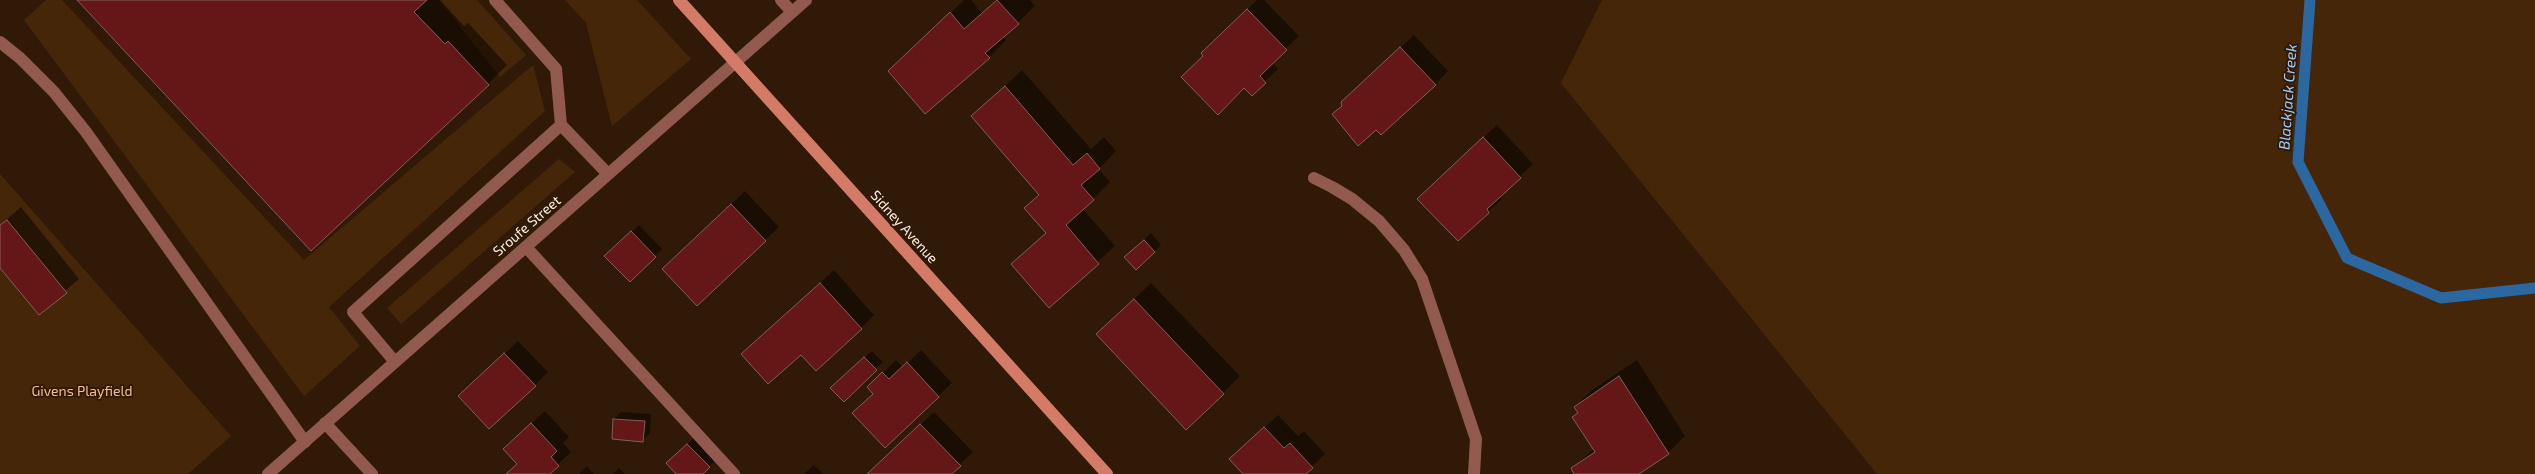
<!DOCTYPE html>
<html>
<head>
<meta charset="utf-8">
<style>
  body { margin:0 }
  canvas { display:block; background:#301a07 }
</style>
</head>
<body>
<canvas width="2535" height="474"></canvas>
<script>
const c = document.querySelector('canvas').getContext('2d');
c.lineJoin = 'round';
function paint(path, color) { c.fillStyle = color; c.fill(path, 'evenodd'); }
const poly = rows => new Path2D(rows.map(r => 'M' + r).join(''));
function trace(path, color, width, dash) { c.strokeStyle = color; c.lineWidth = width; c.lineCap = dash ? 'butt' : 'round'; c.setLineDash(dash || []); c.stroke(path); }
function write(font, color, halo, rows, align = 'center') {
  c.font = font + ' "Exo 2",sans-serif'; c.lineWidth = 4; c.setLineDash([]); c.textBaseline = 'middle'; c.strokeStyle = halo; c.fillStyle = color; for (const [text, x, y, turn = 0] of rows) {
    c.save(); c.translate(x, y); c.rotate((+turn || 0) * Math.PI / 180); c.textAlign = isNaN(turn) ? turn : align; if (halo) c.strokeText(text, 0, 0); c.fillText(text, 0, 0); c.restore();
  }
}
const green = poly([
  [46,0,62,0,304,260,533,65,545,111,329,307,360,346,304,396,24,20],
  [439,0,477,0,526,55,500,77],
  [565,0,637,0,691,59,612,126,586,23],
  [1602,0,2535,0,2535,474,1877,474,1561,83],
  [559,159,575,172,401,324,387,308],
  [0,174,231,436,188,474,0,474]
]);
const shadow = poly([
  [79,0,440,0,464,26,468,23,507,65,488,84],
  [964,0,971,0,982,13,996,0,1030,0,1035,6,1003,37,1006,40,989,57,907,55],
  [1257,0,1264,0,1299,36,1272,62,1278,69,1252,94,1203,53],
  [1414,35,1448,71,1435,84,1343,105,1356,89],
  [1022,70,1091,149,1104,137,1116,151,1099,169,1110,182,1083,209,1115,246,1049,306,1012,264,1047,232,1025,208,1040,193,973,116],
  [1497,125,1533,164,1499,196,1502,199,1458,240,1432,186],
  [745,191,779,227,697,305,676,256],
  [21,207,79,279,39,313,0,266,0,225],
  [639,225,662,249,630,281,613,249],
  [1151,233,1161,245,1154,252,1133,250],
  [834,270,874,315,861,328,816,369,801,353,756,341],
  [1151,283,1240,376,1223,393,1114,318],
  [518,341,548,372,535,385,473,384],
  [921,350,952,383,885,446,874,394,868,387,896,360,903,367],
  [872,351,883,362,844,400,839,381],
  [1637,360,1685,436,1668,453,1636,474,1576,474,1572,469,1594,448,1575,407,1592,390],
  [545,411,569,437,563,443,571,452,548,474,507,474,518,463,518,436],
  [621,412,651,414,650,433,643,440,614,419],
  [934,412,973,452,950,474,868,474],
  [1278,415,1298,436,1304,431,1325,454,1304,474,1245,474,1244,446],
  [695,437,716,460,701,474,678,474,668,463],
  [814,465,823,474,804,474],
  [587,466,594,474,579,474],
  [619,468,625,474,613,474]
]);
const stream = poly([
  [2310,0,2298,162,2347,258,2441,298,2535,288]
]);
const building = poly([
  [77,0,427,0,414,12,445,44,448,41,489,85,311,251,77,0],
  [997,0,1019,24,985,53,990,58,925,114,888,71,950,12,964,29,997,0],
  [1247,9,1287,50,1260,76,1266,83,1252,96,1244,88,1218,115,1181,77,1203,56,1201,53,1247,9],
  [1400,47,1436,85,1381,135,1376,130,1358,146,1332,114,1342,106,1341,102,1400,47],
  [1005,86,1073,165,1087,153,1100,169,1081,185,1094,200,1066,225,1099,264,1049,308,1011,264,1046,233,1024,208,1039,195,971,116,1005,86],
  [1483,137,1521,178,1487,209,1489,213,1458,241,1417,199,1483,137],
  [731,204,766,241,697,306,662,269,731,204],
  [7,220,67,293,39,315,0,268,0,225,7,220],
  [631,231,656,257,630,282,604,256,631,231],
  [1144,240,1155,252,1136,270,1124,257,1144,240],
  [820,283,862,329,816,371,801,355,768,384,741,354,820,283],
  [1134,299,1224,394,1186,430,1096,334,1134,299],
  [504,353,536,386,489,429,458,396,504,353],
  [864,357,877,370,844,402,830,388,864,357],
  [907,362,939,397,885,448,852,413,873,394,867,387,882,372,889,379,907,362],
  [1619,376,1669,454,1639,474,1574,474,1571,468,1595,452,1572,417,1578,413,1574,407,1619,376],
  [613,419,645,421,643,442,612,439,613,419],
  [531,423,557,451,551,457,559,466,550,474,506,474,517,464,503,449,531,423],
  [920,424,961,466,952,474,867,474,920,424],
  [1264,427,1284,448,1290,443,1313,468,1306,474,1243,474,1229,459,1264,427],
  [687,444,710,467,703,474,676,474,666,463,687,444]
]);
const service = poly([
  [495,0,556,69,561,125,608,174],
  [781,0,792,12],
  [0,42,20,58,54,92,86,132,305,442],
  [1314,178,1332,187,1352,199,1379,221,1404,250,1422,279,1476,439,1474,474],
  [526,247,734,474],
  [395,362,353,312,561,125]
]);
const minor = poly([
  [325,423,372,474],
  [268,474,806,0]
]);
const secondary = poly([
  [679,0,1107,474]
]);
const streetNames = [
  ["Sroufe Street",527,226,-41],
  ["Sidney Avenue",904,227,48]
];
const parkNames = [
  ["Givens Playfield",82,391]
];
const waterNames = [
  ["Blackjack Creek",2288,97,-86]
];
paint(green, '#462608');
paint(shadow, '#0007');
trace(stream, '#2b68a1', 11);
paint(building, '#641716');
trace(building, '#805e5a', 1);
trace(service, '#925a4f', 12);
trace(minor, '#925a4f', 12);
trace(secondary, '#d47b68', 12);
write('14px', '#ffefe3', '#301a07', streetNames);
write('14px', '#f3bd92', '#301a07', parkNames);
write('italic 15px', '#9fcefe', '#301a07', waterNames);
</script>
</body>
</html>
